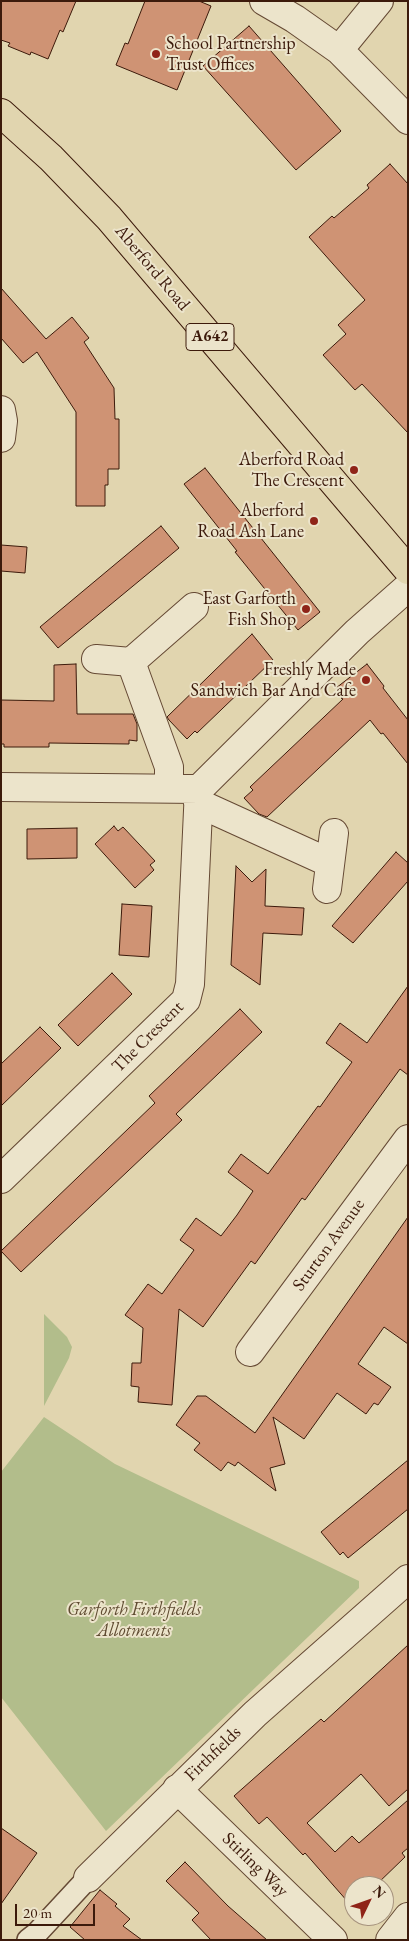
<!DOCTYPE html>
<html>
<head>
<meta charset="utf-8">
<style>
  body { margin:0 }
  #map { position:relative; width:409px; height:1941px; overflow:hidden; background:#e1d5af; font-family:"EB Garamond",serif }
  canvas { display:block }
  .frame { position:absolute; inset:0; border:2px solid #3c1a0b; pointer-events:none }
  .north { position:absolute; left:344px; top:1876px; width:50px; height:50px; box-sizing:border-box; background:#ece4cb; border:1px solid #a6937e; border-radius:50%; rotate:48deg; font-size:14px; font-weight:700; line-height:20px; text-align:center; color:#3c1a0b }
  .north::after { content:''; display:block; margin:auto; width:18px; height:22px; background:#8f2418; clip-path:polygon(50% 0,100% 100%,50% 72%,0 100%) }
  .scale { position:absolute; left:15px; top:1904px; width:80px; height:22px; box-sizing:border-box; border:2px solid #3c1a0b; border-top:0; padding-left:6px; font-size:15px; line-height:18px; white-space:nowrap; color:#3c1a0b; -webkit-text-stroke:4px #ece4cb; paint-order:stroke }
</style>
</head>
<body>
<div id="map">
<canvas width="409" height="1941"></canvas>
<div class="frame"></div>
<div class="north">N</div>
<div class="scale">20 m</div>
</div>
<script>
const c = document.querySelector('canvas').getContext('2d');
c.lineJoin = 'round';
function paint(path, color) { c.fillStyle = color; c.fill(path, 'evenodd'); }
const poly = rows => new Path2D(rows.map(r => 'M' + r).join(''));
function trace(path, color, width, dash) { c.strokeStyle = color; c.lineWidth = width; c.lineCap = dash ? 'butt' : 'round'; c.setLineDash(dash || []); c.stroke(path); }
function write(font, color, halo, rows, align = 'center') {
  c.font = font + ' "EB Garamond",serif'; c.lineWidth = 4; c.setLineDash([]); c.textBaseline = 'middle'; c.strokeStyle = halo; c.fillStyle = color; for (const [text, x, y, turn = 0] of rows) {
    c.save(); c.translate(x, y); c.rotate((+turn || 0) * Math.PI / 180); c.textAlign = isNaN(turn) ? turn : align; if (halo) c.strokeText(text, 0, 0); c.fillText(text, 0, 0); c.restore();
  }
}
const green = poly([
  [44,1314,67,1337,72,1347,69,1358,44,1406],
  [44,1417,115,1464,359,1581,359,1588,106,1831,1,1697,1,1472]
]);
const building = poly([
  [1,1,76,1,63,32,60,30,48,59,31,52,30,55,8,46,10,43,1,40,1,1],
  [145,1,199,1,211,6,177,90,116,65,125,43,128,44,145,1],
  [249,26,341,131,296,170,203,66,249,26],
  [390,164,408,184,408,433,362,384,355,390,323,355,346,334,338,325,365,300,309,237,332,216,334,218,369,188,367,185,390,164],
  [1,288,46,339,72,317,89,338,84,342,114,388,115,419,119,419,119,469,108,469,108,485,105,485,105,506,76,506,76,412,37,352,23,363,1,338,1,288],
  [205,468,320,612,298,630,235,552,237,551,184,484,205,468],
  [161,526,179,548,58,648,40,627,161,526],
  [1,545,27,547,25,573,1,571,1,545],
  [252,634,273,660,197,733,195,731,187,739,169,720,167,717,252,634],
  [76,664,77,714,133,714,137,724,137,741,129,740,129,744,49,743,49,747,4,747,4,744,1,744,1,700,54,701,54,665,76,664],
  [367,664,384,686,383,688,408,720,408,764,383,733,381,734,370,720,267,817,259,814,244,798,253,790,250,787,343,699,341,698,343,697,336,688,367,664],
  [114,826,118,831,123,827,155,861,150,865,154,870,135,888,95,844,114,826],
  [77,828,77,858,27,859,27,829,77,828],
  [396,852,408,863,408,881,353,943,332,926,396,852],
  [236,866,252,882,266,869,265,906,304,908,302,935,263,933,260,985,231,965,236,866],
  [122,904,152,906,149,957,119,955,122,904],
  [112,973,132,994,78,1046,58,1025,112,973],
  [408,986,408,1075,400,1069,305,1200,302,1198,255,1264,251,1261,203,1327,179,1309,172,1405,138,1402,139,1387,131,1386,132,1363,141,1363,143,1328,125,1315,148,1284,162,1294,194,1250,180,1240,196,1218,221,1236,237,1215,253,1191,228,1172,241,1154,268,1174,318,1106,320,1107,352,1062,326,1043,340,1023,367,1043,408,986],
  [240,1009,262,1032,176,1114,182,1120,21,1272,1,1251,155,1103,149,1096,240,1009],
  [40,1027,61,1048,1,1106,1,1064,40,1027],
  [408,1217,408,1344,384,1327,358,1364,391,1387,378,1405,374,1403,366,1414,337,1393,304,1439,273,1417,285,1464,270,1468,276,1491,238,1462,235,1466,228,1462,221,1471,194,1450,200,1443,176,1425,197,1396,206,1396,255,1433,408,1217],
  [408,1460,408,1509,348,1558,343,1552,340,1555,321,1532,408,1460],
  [408,1645,408,1789,389,1806,361,1774,307,1823,335,1852,352,1836,359,1843,408,1800,408,1848,402,1853,405,1857,375,1886,354,1886,354,1897,348,1902,305,1853,303,1855,267,1817,259,1824,234,1796,321,1719,324,1722,408,1645],
  [1,1828,37,1853,1,1904,1,1828],
  [185,1862,228,1906,267,1940,211,1940,192,1920,199,1913,166,1881,185,1862],
  [100,1890,117,1904,115,1906,130,1919,123,1926,142,1940,85,1940,70,1927,100,1890]
]);
const pedestrian = poly([
  [28,1940,37,1933,88,1878]
]);
const minor = poly([
  [264,1,295,19,339,50,408,120],
  [339,50,379,1],
  [1,410,3,421,1,438],
  [96,659,131,662,194,607],
  [131,662,169,767,169,788],
  [1,787,199,789,190,984,186,1000,1,1179],
  [199,789,357,632,408,587],
  [198,803,330,863],
  [327,889,334,833],
  [250,1352,408,1139],
  [177,1789,333,1940],
  [88,1878,255,1714,408,1579],
  [390,1940,408,1917]
]);
const primary = poly([
  [1,113,51,158,109,218,408,570]
]);
const markers = [
  [156,54,5,"#8f2418"],
  [354,470,5,"#8f2418"],
  [314,521,5,"#8f2418"],
  [306,609,5,"#8f2418"],
  [366,680,5,"#8f2418"]
];
const shields = [
  [210,337,48]
];
const shieldNames = [
  ["A642",210,337]
];
const poiNames = [
  ["School Partnership",166,44,"left"],
  ["Trust Offices",166,65,"left"],
  ["Aberford Road",344,460],
  ["The Crescent",344,481],
  ["Aberford",304,511],
  ["Road Ash Lane",304,532],
  ["East Garforth",296,599],
  ["Fish Shop",296,620],
  ["Freshly Made",356,670],
  ["Sandwich Bar And Cafe",356,691]
];
const streetNames = [
  ["Aberford Road",152,268,50],
  ["The Crescent",148,1037,-45],
  ["Sturton Avenue",329,1245,-54],
  ["Firthfields",213,1754,-44],
  ["Stirling Way",255,1865,44]
];
const parkNames = [
  ["Garforth Firthfields",134,1610],
  ["Allotments",134,1631]
];
paint(green, '#b2bd8b');
paint(building, '#cf9374');
trace(building, '#3c1a0b', 1);
trace(pedestrian, '#654934', 24);
trace(minor, '#654934', 30);
trace(primary, '#3c1a0b', 30);
trace(pedestrian, '#ece4cb', 21);
trace(minor, '#ece4cb', 28);
trace(primary, '#e1d5af', 28);
for (const [x, y, r, color] of markers) { const dot = new Path2D(); dot.arc(x, y, r, 0, 2 * Math.PI); c.fillStyle = color; c.fill(dot); trace(dot, '#ece4cb', 2); }
for (const [x, y, w] of shields) { const box = new Path2D(); box.roundRect(x - w / 2, y - 13.5, w, 27, 4); c.fillStyle = '#ece4cb'; c.fill(box); trace(box, '#3c1a0b', 1); }
write('bold 16px', '#3c1a0b', null, shieldNames);
write('18px', '#3c1a0b', '#ece4cb', poiNames, 'right');
write('18px', '#3c1a0b', '#ece4cb', streetNames);
write('italic 18px', '#5f4b31', '#ece4cb', parkNames);
</script>
</body>
</html>
